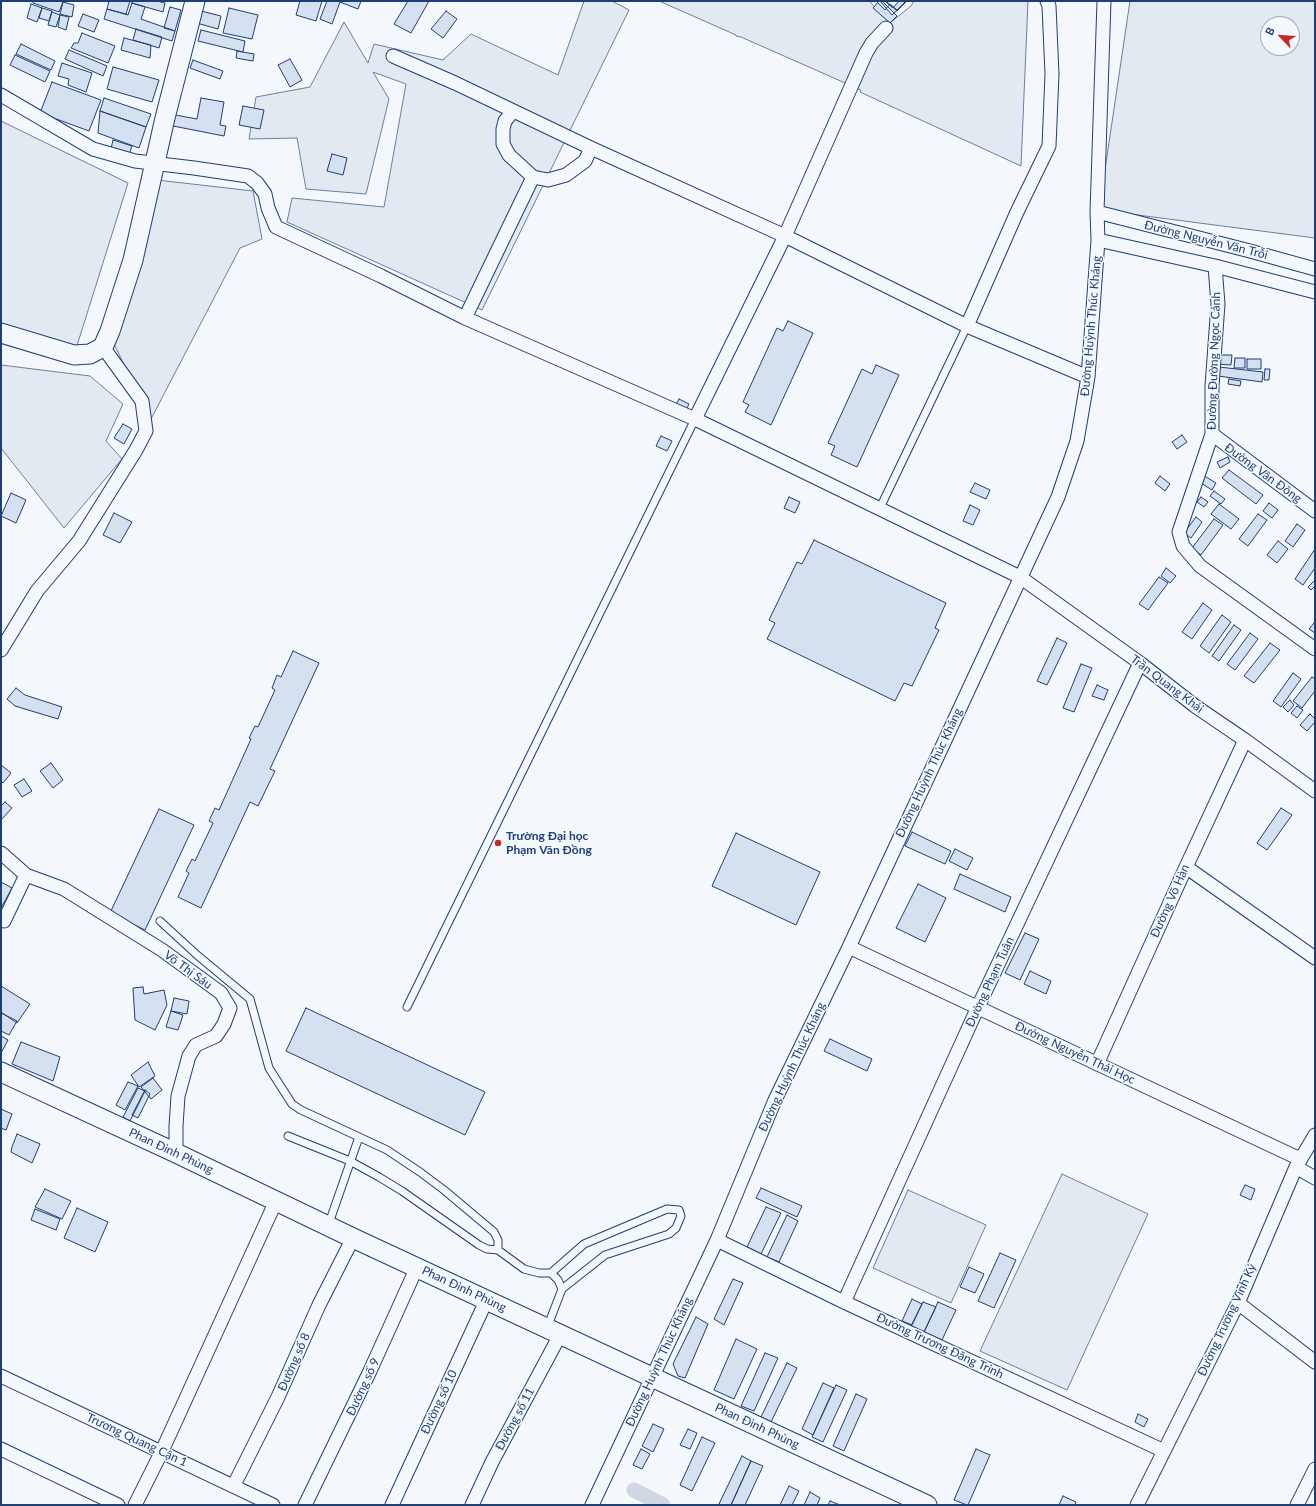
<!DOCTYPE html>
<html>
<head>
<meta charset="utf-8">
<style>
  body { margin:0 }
  #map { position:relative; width:1316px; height:1506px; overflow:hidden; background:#f4f7fb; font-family:Lato,sans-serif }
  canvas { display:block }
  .frame { position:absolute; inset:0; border:2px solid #1d3f73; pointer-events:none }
  .north { position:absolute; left:1260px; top:16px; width:40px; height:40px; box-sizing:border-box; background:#f4f7fb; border:1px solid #9eadc5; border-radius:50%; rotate:295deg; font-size:11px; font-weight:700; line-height:16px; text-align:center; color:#1d3f73 }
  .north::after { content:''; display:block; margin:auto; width:14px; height:18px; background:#c62828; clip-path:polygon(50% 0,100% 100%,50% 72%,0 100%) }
</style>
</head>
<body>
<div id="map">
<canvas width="1316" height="1506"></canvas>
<div class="frame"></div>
<div class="north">B</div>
</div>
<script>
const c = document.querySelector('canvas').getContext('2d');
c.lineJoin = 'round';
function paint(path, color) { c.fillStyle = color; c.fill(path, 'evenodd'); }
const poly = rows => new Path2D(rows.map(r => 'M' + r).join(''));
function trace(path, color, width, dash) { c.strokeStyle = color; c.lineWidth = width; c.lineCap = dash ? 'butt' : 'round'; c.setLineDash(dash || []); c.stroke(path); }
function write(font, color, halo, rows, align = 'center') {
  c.font = font + ' Lato,sans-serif'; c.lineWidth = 3; c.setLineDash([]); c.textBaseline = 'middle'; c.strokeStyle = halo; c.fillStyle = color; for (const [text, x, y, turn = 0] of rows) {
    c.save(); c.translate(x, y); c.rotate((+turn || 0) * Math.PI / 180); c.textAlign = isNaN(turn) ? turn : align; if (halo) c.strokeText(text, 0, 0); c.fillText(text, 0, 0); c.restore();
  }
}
const green = poly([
  [584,1,612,1,629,10,482,310,287,222,292,198,384,207,406,84,373,72,389,99,366,194,306,189,297,138,249,139,256,97,310,87,344,22,368,63,374,44,443,60,471,34,558,75,584,1],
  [659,1,869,1,890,23,911,6,914,1,1028,1,1021,166,860,92,861,90,741,37,736,36,736,35,659,1],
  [1130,1,1315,1,1315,238,1099,210,1130,1],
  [1268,24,1292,24,1292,48,1268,48,1268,24],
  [1,121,128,183,75,352,1,335,1,121],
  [157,180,253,191,262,239,240,248,151,419,114,344,157,180],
  [1,365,90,376,123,404,106,441,122,459,64,528,1,448,1,365],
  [1062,1174,1148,1214,1067,1390,980,1351,1062,1174],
  [908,1190,986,1225,951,1303,873,1268,908,1190]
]);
const canal = poly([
  [634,1490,663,1505]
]);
const building = poly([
  [33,1,60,1,63,2,59,12,33,3,33,1],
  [109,1,130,1,126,14,107,9,109,1],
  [133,1,157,1,165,3,163,12,132,3,133,1],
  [300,1,322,1,316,21,296,15,300,1],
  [327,1,361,1,358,9,340,2,332,24,320,19,327,1],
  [408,1,429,1,411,33,394,24,408,1],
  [876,1,906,1,897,10,890,4,885,10,876,1],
  [879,1,882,1,897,16,890,23,873,8,879,1],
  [880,1,907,1,892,15,880,1],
  [885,1,899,1,893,8,885,1],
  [886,1,906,1,897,11,886,1],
  [63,2,74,5,72,17,60,14,63,2],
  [132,3,145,7,141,19,175,31,172,41,104,19,107,9,128,15,132,3],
  [31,4,42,8,37,22,27,18,31,4],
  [170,7,181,10,175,31,164,28,170,7],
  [42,8,52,11,49,21,39,18,42,8],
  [229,8,258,15,252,39,223,33,229,8],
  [197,10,221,16,218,29,193,22,197,10],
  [446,11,457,19,443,38,431,29,446,11],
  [52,12,60,15,56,27,48,25,52,12],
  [83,14,99,20,94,32,78,26,83,14],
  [60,15,69,17,66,30,58,27,60,15],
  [136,29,162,37,159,48,133,40,136,29],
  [201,30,245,41,243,52,198,41,201,30],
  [82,33,115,46,108,63,71,48,74,43,78,43,82,33],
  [124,38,151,45,150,58,121,50,124,38],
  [21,44,55,61,51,70,16,54,21,44],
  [69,50,107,66,103,76,65,59,69,50],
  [237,51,254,54,253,61,236,58,237,51],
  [15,55,50,71,45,82,10,65,15,55],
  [290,59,302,80,290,87,278,65,290,59],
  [193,60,223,71,220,79,190,68,193,60],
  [62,63,92,73,86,92,68,85,69,79,58,76,62,63],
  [113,67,159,80,152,102,107,89,113,67],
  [52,82,101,100,89,131,40,113,52,82],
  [104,98,151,114,146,127,100,111,104,98],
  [201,98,224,102,220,125,226,126,224,136,168,125,170,114,197,119,201,98],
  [243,106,264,110,260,129,239,125,243,106],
  [100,111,146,127,139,148,98,133,100,111],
  [113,140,132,146,128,158,110,153,113,140],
  [332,154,347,158,343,175,327,171,332,154],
  [788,321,813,333,771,425,745,412,749,405,743,402,777,328,783,331,788,321],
  [1215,355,1232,355,1231,365,1215,364,1215,355],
  [1235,358,1245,358,1245,368,1234,368,1235,358],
  [1247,359,1261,359,1261,369,1247,369,1247,359],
  [876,365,899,375,857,467,831,455,835,446,828,443,862,369,872,374,876,365],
  [1219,367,1263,372,1262,382,1218,376,1219,367],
  [1265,369,1270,369,1269,380,1264,380,1265,369],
  [1229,379,1241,381,1240,386,1228,384,1229,379],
  [679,399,689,404,684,414,674,409,679,399],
  [123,424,132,429,124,444,114,438,123,424],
  [1182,435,1187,442,1177,449,1172,442,1182,435],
  [661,436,672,441,667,451,656,446,661,436],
  [1228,457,1230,462,1220,468,1217,462,1228,457],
  [1229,470,1263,495,1256,504,1222,478,1229,470],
  [1203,475,1216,483,1212,490,1198,481,1203,475],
  [1160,476,1170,484,1165,491,1155,483,1160,476],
  [975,483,990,490,986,499,970,492,975,483],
  [1214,491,1225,499,1221,504,1210,496,1214,491],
  [11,493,26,500,16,523,1,516,11,493],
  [789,497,800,502,795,513,784,508,789,497],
  [1201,497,1208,502,1204,507,1197,502,1201,497],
  [1269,503,1278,510,1272,518,1263,511,1269,503],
  [1219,504,1239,519,1231,529,1211,514,1219,504],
  [970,505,980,510,973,525,963,521,970,505],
  [114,513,132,522,120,543,103,535,114,513],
  [1258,514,1267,520,1248,546,1239,539,1258,514],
  [1196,517,1202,522,1191,538,1184,533,1196,517],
  [1214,519,1223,525,1201,555,1192,548,1214,519],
  [1297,524,1305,530,1293,547,1285,541,1297,524],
  [814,540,946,603,935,628,939,630,912,686,904,683,895,701,767,639,775,623,769,620,797,562,802,564,814,540],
  [1278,541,1288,549,1277,563,1267,555,1278,541],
  [1315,549,1315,568,1303,585,1295,579,1315,549],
  [1166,568,1176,576,1170,583,1161,576,1166,568],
  [1159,577,1168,583,1148,610,1139,604,1159,577],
  [1315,580,1315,586,1311,590,1308,587,1315,580],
  [1203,603,1212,610,1192,639,1182,632,1203,603],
  [1222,615,1231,622,1209,653,1200,646,1222,615],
  [1314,623,1315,624,1315,633,1309,629,1314,623],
  [1234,625,1241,630,1219,661,1212,656,1234,625],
  [1250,633,1258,639,1235,670,1227,664,1250,633],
  [1057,638,1067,643,1047,685,1037,681,1057,638],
  [1270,643,1280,650,1254,683,1244,676,1270,643],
  [293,651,319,663,270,769,275,771,258,806,250,802,201,908,178,897,189,873,186,871,192,859,195,861,213,823,209,821,215,808,219,810,251,739,249,738,255,726,258,727,275,690,272,688,277,675,281,677,293,651],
  [1081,664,1092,668,1074,712,1063,708,1081,664],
  [1293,673,1301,679,1281,707,1273,701,1293,673],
  [1312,677,1315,679,1315,691,1302,708,1293,701,1312,677],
  [1097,685,1108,690,1104,700,1092,696,1097,685],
  [16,688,25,695,62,707,58,719,15,706,7,699,16,688],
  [1290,700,1294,705,1288,712,1283,707,1290,700],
  [1297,706,1303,710,1297,718,1291,713,1297,706],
  [1310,714,1315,719,1315,722,1307,731,1300,725,1310,714],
  [51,763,63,780,53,788,40,771,51,763],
  [1,765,11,773,3,783,1,781,1,765],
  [24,779,32,791,22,797,14,785,24,779],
  [5,802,12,808,1,820,1,806,5,802],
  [1281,808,1292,815,1267,850,1257,843,1281,808],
  [159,809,194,825,145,930,110,913,159,809],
  [912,832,951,851,945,864,905,846,912,832],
  [736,833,820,872,796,925,712,886,736,833],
  [955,849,973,858,967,870,949,861,955,849],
  [960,874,1011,897,1005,912,954,889,960,874],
  [1,882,12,888,1,908,1,882],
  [918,884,946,898,925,942,896,928,918,884],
  [1025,933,1039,939,1020,980,1005,973,1025,933],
  [1030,971,1051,981,1046,994,1024,984,1030,971],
  [1,986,30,1004,17,1023,1,1012,1,986],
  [143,987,144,994,164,990,167,1005,155,1030,135,1020,133,988,143,987],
  [174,998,189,1001,187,1014,171,1011,174,998],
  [306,1008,485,1092,465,1135,286,1051,306,1008],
  [171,1011,183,1015,178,1030,166,1027,171,1011],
  [1,1013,17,1021,9,1035,1,1031,1,1013],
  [1,1036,8,1040,1,1053,1,1036],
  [830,1039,872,1059,867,1071,824,1051,830,1039],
  [21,1042,60,1057,53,1081,12,1064,21,1042],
  [148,1062,155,1076,139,1087,131,1075,148,1062],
  [153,1078,162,1090,151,1099,141,1087,153,1078],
  [128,1082,138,1086,125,1110,116,1105,128,1082],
  [138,1088,145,1091,130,1121,123,1117,138,1088],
  [145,1090,150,1094,138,1118,132,1115,145,1090],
  [1,1109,12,1114,6,1130,1,1128,1,1109],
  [17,1134,40,1144,32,1163,11,1152,12,1147,17,1134],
  [1245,1185,1255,1189,1251,1200,1240,1195,1245,1185],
  [761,1188,802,1206,797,1217,756,1198,761,1188],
  [45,1189,71,1201,62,1219,35,1207,45,1189],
  [766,1207,781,1213,761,1254,747,1247,766,1207],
  [77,1208,108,1222,95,1252,64,1238,77,1208],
  [35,1209,60,1219,56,1230,31,1220,35,1209],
  [787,1215,798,1221,779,1262,767,1257,787,1215],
  [1000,1253,1016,1260,994,1308,978,1301,1000,1253],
  [969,1267,984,1274,975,1293,960,1287,969,1267],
  [733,1279,743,1283,724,1325,714,1319,733,1279],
  [912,1299,922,1304,912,1325,902,1321,912,1299],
  [923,1302,936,1307,924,1332,911,1326,923,1302],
  [938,1302,956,1310,942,1340,924,1332,938,1302],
  [696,1317,708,1324,685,1378,678,1376,673,1364,696,1317],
  [736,1339,757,1349,734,1399,714,1390,736,1339],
  [765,1353,778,1358,754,1411,741,1406,765,1353],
  [787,1363,797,1368,771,1422,761,1417,787,1363],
  [823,1383,834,1388,813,1435,802,1429,823,1383],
  [836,1385,847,1390,823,1442,812,1437,836,1385],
  [856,1394,867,1399,844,1451,833,1446,856,1394],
  [1138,1414,1148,1419,1144,1427,1135,1422,1138,1414],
  [653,1424,664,1429,653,1452,642,1446,653,1424],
  [688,1429,697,1433,690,1449,680,1445,688,1429],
  [702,1437,715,1443,692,1491,680,1485,702,1437],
  [641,1449,650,1454,642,1469,633,1465,641,1449],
  [976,1449,990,1455,968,1505,967,1505,954,1500,976,1449],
  [742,1456,751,1461,731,1505,722,1505,719,1504,742,1456],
  [751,1461,763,1466,745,1505,731,1505,751,1461],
  [789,1486,799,1491,792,1505,780,1505,789,1486],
  [810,1492,820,1498,817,1505,804,1505,810,1492],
  [1063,1496,1076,1502,1075,1505,1059,1505,1063,1496],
  [830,1501,840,1505,828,1505,830,1501]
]);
const lane = poly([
  [879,510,967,326],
  [160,921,197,955,250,999,269,1068,292,1104,301,1110,387,1150,420,1172,444,1190,494,1232,498,1240,498,1250],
  [407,1007,695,419],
  [288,1136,350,1161,379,1177,402,1191,479,1245,487,1249,498,1250,524,1269,539,1273,551,1273,558,1280,562,1289,547,1328],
  [328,1226,359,1137],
  [551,1273,584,1244,667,1209,679,1210,681,1216,676,1228,669,1234,605,1255,562,1289]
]);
const street = poly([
  [393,56,455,83,591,148,785,236,967,326,1088,377],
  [1,95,93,149,135,161,194,168,248,176,257,183,265,194,268,208,276,227,381,276,465,318,695,419,1020,577,1140,663,1195,706,1245,740,1315,791],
  [533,177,548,180,566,175,585,161,591,148],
  [1097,212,1250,251,1315,269],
  [1098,240,1215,266,1315,292],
  [1215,266,1218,304,1212,386,1212,434,1179,532,1183,546,1200,566,1315,649],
  [465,318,533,177,509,155,503,144,503,129,505,121,513,111],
  [967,326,1017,212,1049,146,1052,74,1049,6,1047,1],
  [695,419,785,236,866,53,872,43,886,28],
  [1212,434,1315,511],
  [1,650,37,591,79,541,136,450,146,431,142,401,103,347],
  [1,853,26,875,64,889,162,950,221,993,230,1008,224,1024,216,1036,196,1045,189,1056,178,1096,176,1126,176,1153],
  [1186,867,1315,958],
  [4,921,26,875],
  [849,947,1300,1159],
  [1097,1064,1186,867,1245,740],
  [1296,1167,1315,1178],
  [717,1240,844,1302,1164,1451],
  [844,1302,978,1007,1140,663],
  [1238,1303,1315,1362],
  [1,1376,273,1505],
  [1,1449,118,1505],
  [234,1485,278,1397,319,1305,353,1238],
  [135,1505,162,1451,276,1201],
  [305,1505,370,1371,417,1267],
  [392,1505,487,1299],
  [472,1505,492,1462,560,1335],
  [592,1505,717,1240,775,1100,849,947,1058,497,1077,441,1088,377,1098,240,1097,212,1104,1],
  [1137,1505,1238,1303,1296,1167,1315,1135],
  [1297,1505,1315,1469]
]);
const secondary = poly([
  [1,333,74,355,90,354,103,347,110,331,133,260,165,118,195,1],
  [1,1072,176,1153,353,1238,927,1505]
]);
const markers = [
  [498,843,4,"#c62828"]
];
const streetNames = [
  ["Đường Nguyễn Văn Trỗi",1206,240,14],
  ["Đường Huỳnh Thúc Kháng",1091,326,-85],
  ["Đường Đường Ngọc Cảnh",1214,361,-88],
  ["Đường Vân Đông",1263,473,36],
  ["Trần Quang Khải",1167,684,37],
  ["Đường Huỳnh Thúc Kháng",929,773,-65],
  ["Đường Võ Hàn",1170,901,-66],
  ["Võ Thị Sáu",188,970,36],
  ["Đường Phạm Tuân",990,982,-65],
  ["Đường Nguyễn Thái Học",1075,1053,25],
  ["Đường Huỳnh Thúc Kháng",792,1067,-65],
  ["Phan Đình Phùng",171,1151,25],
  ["Phan Đình Phùng",464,1289,25],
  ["Đường Trương Vĩnh Ký",1227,1320,-65],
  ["Đường Trương Đăng Trinh",940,1346,25],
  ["Đường số 8",294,1362,-66],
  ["Đường Huỳnh Thúc Kháng",659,1362,-65],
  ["Đường số 9",363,1387,-65],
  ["Đường số 10",439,1402,-65],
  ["Đường số 11",515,1419,-62],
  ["Phan Đình Phùng",757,1426,25],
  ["Trương Quang Cận 1",137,1440,25]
];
const poiNames = [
  ["Trường Đại học",506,836],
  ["Phạm Văn Đồng",506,850]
];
paint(green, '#e3e9f0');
trace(green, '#687fa3', 1);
trace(canal, '#cfd7e4', 15);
paint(building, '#d5e0f0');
trace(building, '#1d3f73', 1);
trace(lane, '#1d3f73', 9);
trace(street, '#1d3f73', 15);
trace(secondary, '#1d3f73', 21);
trace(lane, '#f4f7fb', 7);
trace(street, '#f4f7fb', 13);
trace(secondary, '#f4f7fb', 19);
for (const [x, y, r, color] of markers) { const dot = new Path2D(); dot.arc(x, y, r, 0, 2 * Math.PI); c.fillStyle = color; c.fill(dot); trace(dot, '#f4f7fb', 1.5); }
write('12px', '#1d3f73', '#f4f7fb', streetNames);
write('bold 12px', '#1d3f73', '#f4f7fb', poiNames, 'left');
</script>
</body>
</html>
